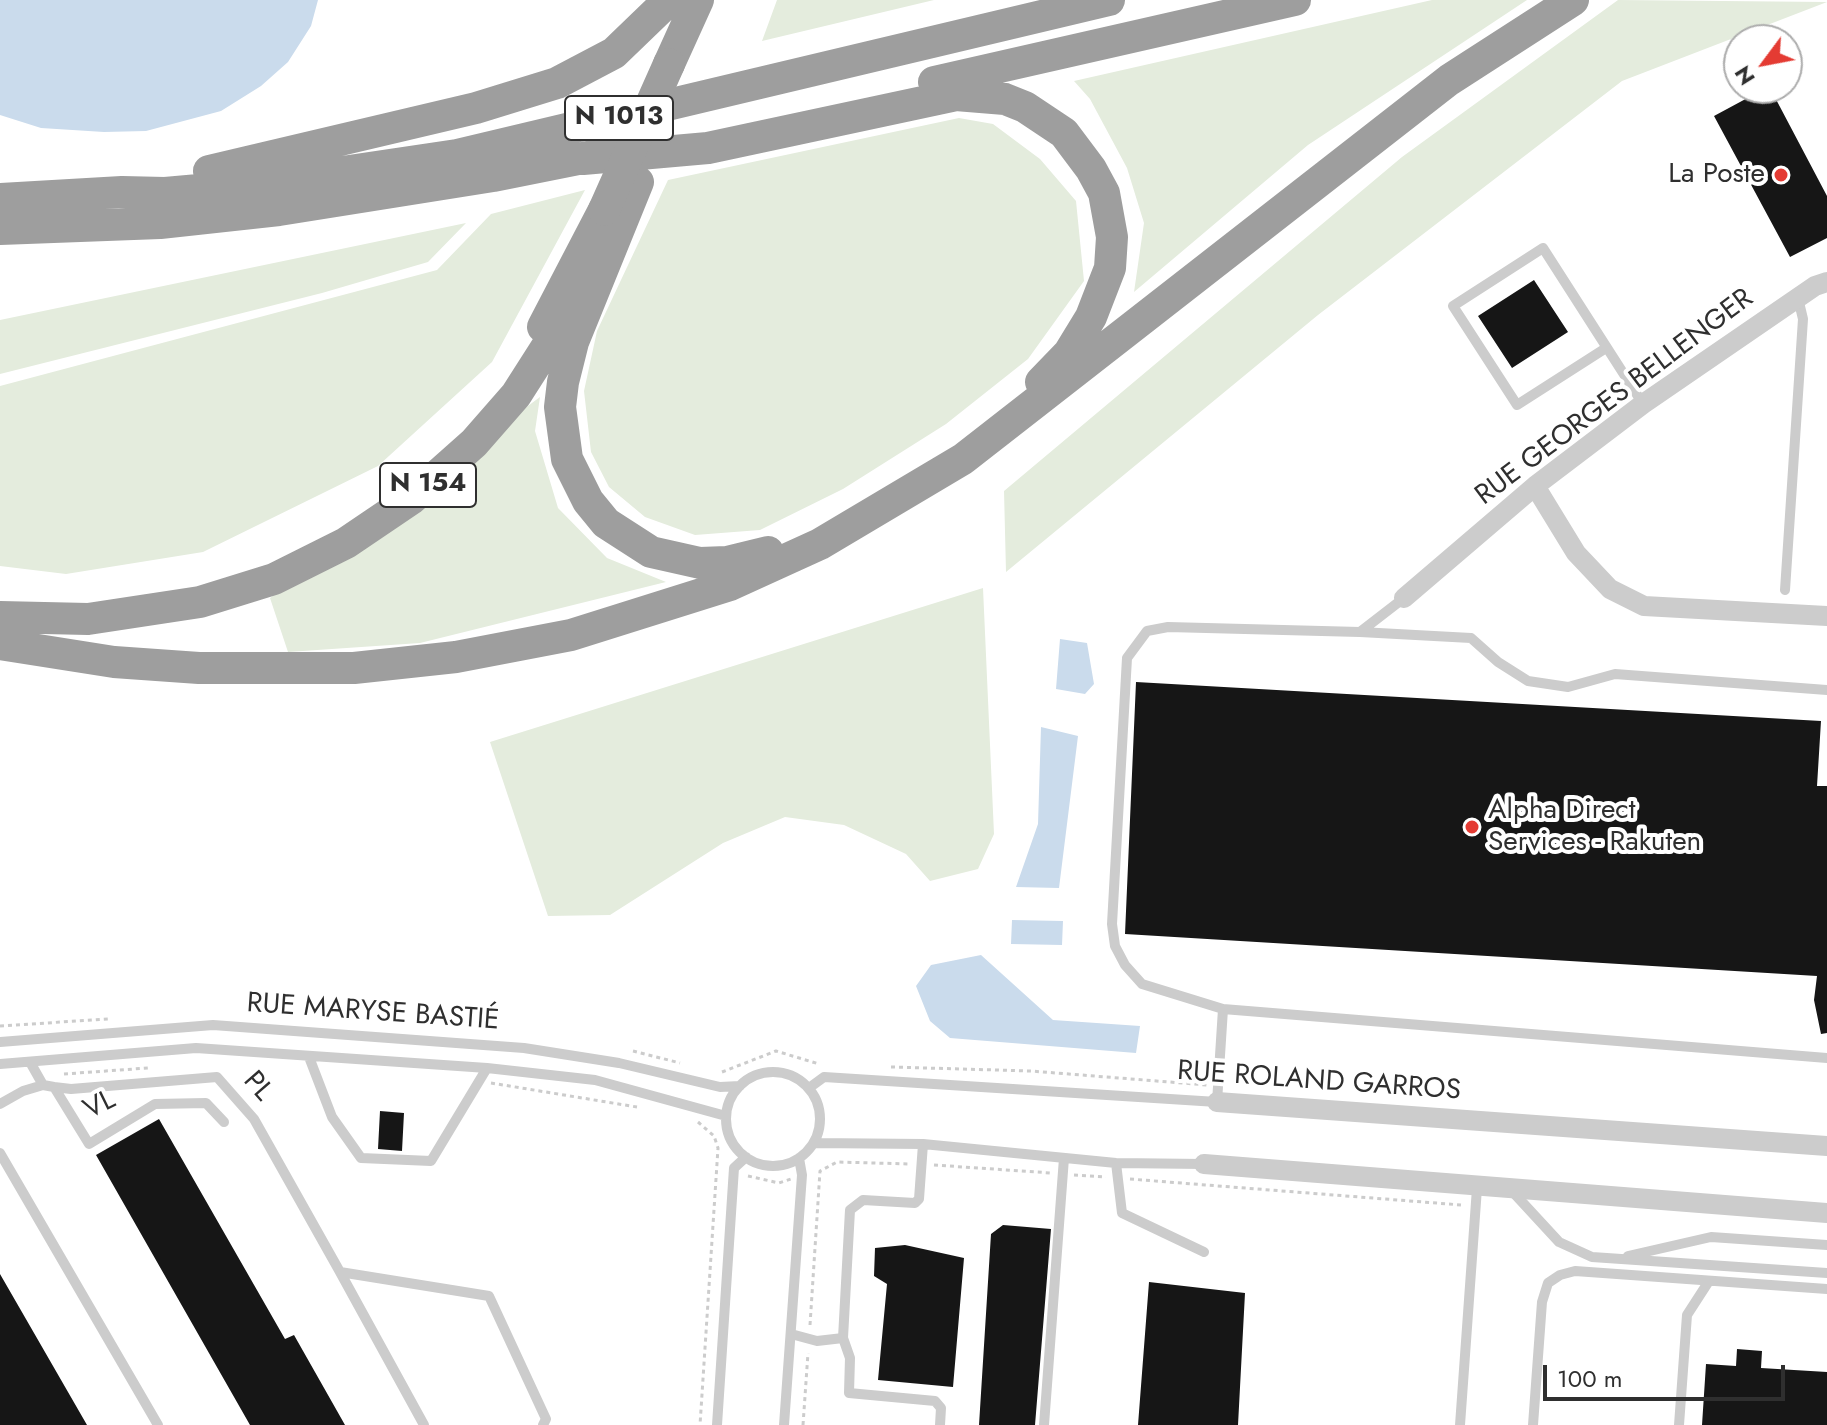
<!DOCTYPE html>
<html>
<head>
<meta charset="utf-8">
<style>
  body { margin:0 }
  #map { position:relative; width:1827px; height:1425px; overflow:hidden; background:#fff; font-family:Jost,sans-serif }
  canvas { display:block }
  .north { position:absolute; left:1723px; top:24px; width:80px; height:80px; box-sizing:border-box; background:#fff; border:2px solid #acacac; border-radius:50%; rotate:238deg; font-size:22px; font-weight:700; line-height:32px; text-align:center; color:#2f2f2f }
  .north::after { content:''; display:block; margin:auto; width:28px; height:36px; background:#e43b33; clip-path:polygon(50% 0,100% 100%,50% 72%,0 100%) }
  .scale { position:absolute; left:1543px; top:1365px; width:242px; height:36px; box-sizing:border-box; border:4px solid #2f2f2f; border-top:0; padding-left:10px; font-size:24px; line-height:28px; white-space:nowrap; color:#2f2f2f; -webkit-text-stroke:6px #fff; paint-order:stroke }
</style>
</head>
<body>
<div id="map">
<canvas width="1827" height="1425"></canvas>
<div class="north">N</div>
<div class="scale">100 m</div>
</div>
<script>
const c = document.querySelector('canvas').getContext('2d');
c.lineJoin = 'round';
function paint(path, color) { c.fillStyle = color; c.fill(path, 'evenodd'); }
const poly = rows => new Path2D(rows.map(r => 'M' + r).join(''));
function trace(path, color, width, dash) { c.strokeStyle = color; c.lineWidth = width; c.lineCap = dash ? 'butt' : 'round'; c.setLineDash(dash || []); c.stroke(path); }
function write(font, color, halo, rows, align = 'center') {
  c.font = font + ' Jost,sans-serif'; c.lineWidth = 8; c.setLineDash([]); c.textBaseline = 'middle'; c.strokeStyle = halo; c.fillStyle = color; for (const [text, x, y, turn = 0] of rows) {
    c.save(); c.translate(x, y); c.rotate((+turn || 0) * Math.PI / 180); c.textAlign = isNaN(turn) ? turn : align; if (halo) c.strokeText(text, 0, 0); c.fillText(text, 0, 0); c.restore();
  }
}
const green = poly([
  [777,0,934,0,762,41],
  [1432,0,1527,0,1308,145,1134,292,1144,223,1127,168,1090,99,1074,81],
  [1618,0,1827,2,1622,81,1318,315,1006,572,1004,491,1402,157],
  [959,118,993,124,1040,159,1076,201,1084,281,1028,359,946,424,843,489,760,530,695,535,645,517,609,487,591,452,584,391,597,331,668,180],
  [585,190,492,362,378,466,203,552,66,574,0,566,0,386,437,270,491,214],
  [466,223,428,262,322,293,0,374,0,320],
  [540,397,535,431,558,508,607,558,666,582,420,643,288,652,270,598],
  [983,588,994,834,978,869,930,881,906,854,844,825,785,817,723,843,610,915,548,916,490,742]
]);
const water = poly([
  [0,0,318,0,311,26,288,62,261,86,221,111,146,131,104,132,41,128,0,115],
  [1060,639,1087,643,1094,684,1085,694,1056,689],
  [1041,727,1078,736,1059,888,1016,887,1038,824],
  [1012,920,1063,921,1062,945,1011,944],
  [981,955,1053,1020,1140,1026,1136,1053,950,1038,930,1021,916,986,931,965]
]);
const building = poly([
  [1766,88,1770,88,1827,196,1827,238,1790,257,1714,116],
  [1534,280,1568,332,1512,368,1478,316],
  [1136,682,1821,721,1817,786,1827,786,1827,1033,1821,1034,1814,1000,1817,976,1125,934],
  [380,1111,404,1113,402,1151,378,1149],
  [159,1119,285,1339,294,1335,345,1425,250,1425,96,1155],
  [1003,1225,1051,1229,1035,1425,979,1425,991,1234],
  [905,1245,964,1258,953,1387,878,1380,887,1284,874,1276,875,1248],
  [0,1274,87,1425,0,1425],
  [1149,1282,1245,1293,1238,1425,1138,1425],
  [1737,1349,1762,1351,1761,1368,1827,1372,1827,1425,1702,1425,1706,1364,1736,1366]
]);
const path = poly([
  [0,1026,108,1019],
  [633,1051,680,1063],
  [891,1067,1031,1071,1207,1085],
  [722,1072,776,1051,819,1064],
  [64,1074,148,1068],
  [491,1083,637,1107],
  [698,1122,714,1136,718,1148,700,1425],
  [934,1165,1051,1173],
  [1074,1175,1106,1177],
  [748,1176,779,1183,791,1179],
  [1130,1179,1461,1205],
  [810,1325,820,1171,837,1162,911,1164],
  [803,1425,808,1353]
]);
const service = poly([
  [1606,348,1517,405,1453,306,1543,248,1643,404],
  [1785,590,1803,319,1798,298],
  [1360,632,1471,638,1498,662,1528,681,1568,687,1615,674,1827,690],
  [1223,1009,1827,1058],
  [0,1042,213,1025,524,1048,619,1063,720,1087,740,1086],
  [309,1057,332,1117,361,1158,431,1161,487,1068],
  [30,1062,43,1085,54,1087,89,1144,155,1104,206,1103,224,1122],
  [0,1064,196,1048,487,1068,595,1080,726,1116],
  '726 1119a47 47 0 1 1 94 0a47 47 0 1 1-94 0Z',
  [54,1087,71,1089,217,1077,254,1119,340,1272,489,1296,546,1419,543,1425],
  [809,1088,824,1077,1217,1102,1223,1009,1142,984,1125,965,1115,946,1112,924,1127,658,1147,631,1168,627,1360,632,1404,598],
  [0,1104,23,1091,43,1085],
  [814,1143,923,1144,1116,1163,1204,1164],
  [923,1144,919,1199,915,1203,863,1200,850,1210,843,1338,850,1358,849,1393,935,1401,941,1408,940,1425],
  [0,1153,158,1425],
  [1116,1163,1122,1213,1204,1252],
  [1511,1190,1559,1242,1592,1257,1827,1273],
  [1628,1256,1711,1237,1827,1245],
  [340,1272,424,1425],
  [791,1334,817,1341,843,1338],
  [717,1425,734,1168,746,1157],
  [784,1425,802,1175,799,1158],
  [1044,1425,1064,1158],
  [1460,1425,1477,1188],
  [1533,1425,1542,1302,1548,1283,1560,1275,1575,1271,1827,1289],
  [1679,1425,1687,1315,1709,1281]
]);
const minor = poly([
  [1535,486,1576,553,1610,589,1644,606,1827,616],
  [1404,598,1535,486,1643,404,1815,286,1827,282],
  [1217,1102,1827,1146],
  [1204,1164,1827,1213]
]);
const trunk = poly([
  [669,64,698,0],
  [934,82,1295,0],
  [583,159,708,148,956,95,1005,99,1025,107,1064,133,1091,169,1104,193,1112,237,1110,268,1091,317,1069,353,1041,382],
  [209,171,476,108,557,83,614,53,669,0],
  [638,182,573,342,563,382,560,407,567,459,588,501,606,523,651,552,700,563,727,562,768,552],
  [0,199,122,192,165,193,255,185,457,155,1109,0],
  [0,229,160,223,279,210,493,176,603,154],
  [543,327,604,210],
  [0,617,88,619,200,602,274,579,346,543,411,499,474,443,516,395,569,312],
  [0,644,114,662,199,668,354,668,456,657,571,635,730,585,820,544,963,459,1449,80,1573,0]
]);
const trunkBridge = poly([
  [604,210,669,64]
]);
const markers = [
  [1781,175,8,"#e43b33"],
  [1472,827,8,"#e43b33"]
];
const shields = [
  [619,118,108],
  [428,485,96]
];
const shieldNames = [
  ["N 1013",619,118],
  ["N 154",428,485]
];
const poiNames = [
  ["La Poste",1765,175],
  ["Alpha Direct",1488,811,"left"],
  ["Services - Rakuten",1488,843,"left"]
];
const streetNames = [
  ["RUE GEORGES BELLENGER",1615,398,-37],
  ["RUE MARYSE BASTIÉ",373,1013,4],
  ["RUE ROLAND GARROS",1319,1082,4],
  ["PL",257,1087,49],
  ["VL",100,1106,-26]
];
paint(green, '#e4ecdd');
paint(water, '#cadbec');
paint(building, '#161616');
trace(path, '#ccc', 3, [4, 4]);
trace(service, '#ccc', 10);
trace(minor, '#ccc', 20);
trace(trunk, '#9e9e9e', 32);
trace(trunkBridge, '#9e9e9e', 32);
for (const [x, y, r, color] of markers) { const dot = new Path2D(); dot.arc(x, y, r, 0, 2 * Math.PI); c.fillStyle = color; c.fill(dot); trace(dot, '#fff', 3); }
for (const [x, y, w] of shields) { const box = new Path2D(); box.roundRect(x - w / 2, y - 22, w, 44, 6); c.fillStyle = '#fff'; c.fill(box); trace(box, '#2f2f2f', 2); }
write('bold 26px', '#2f2f2f', null, shieldNames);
write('28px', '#2f2f2f', '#fff', poiNames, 'right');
write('28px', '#2f2f2f', '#fff', streetNames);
</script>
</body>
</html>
